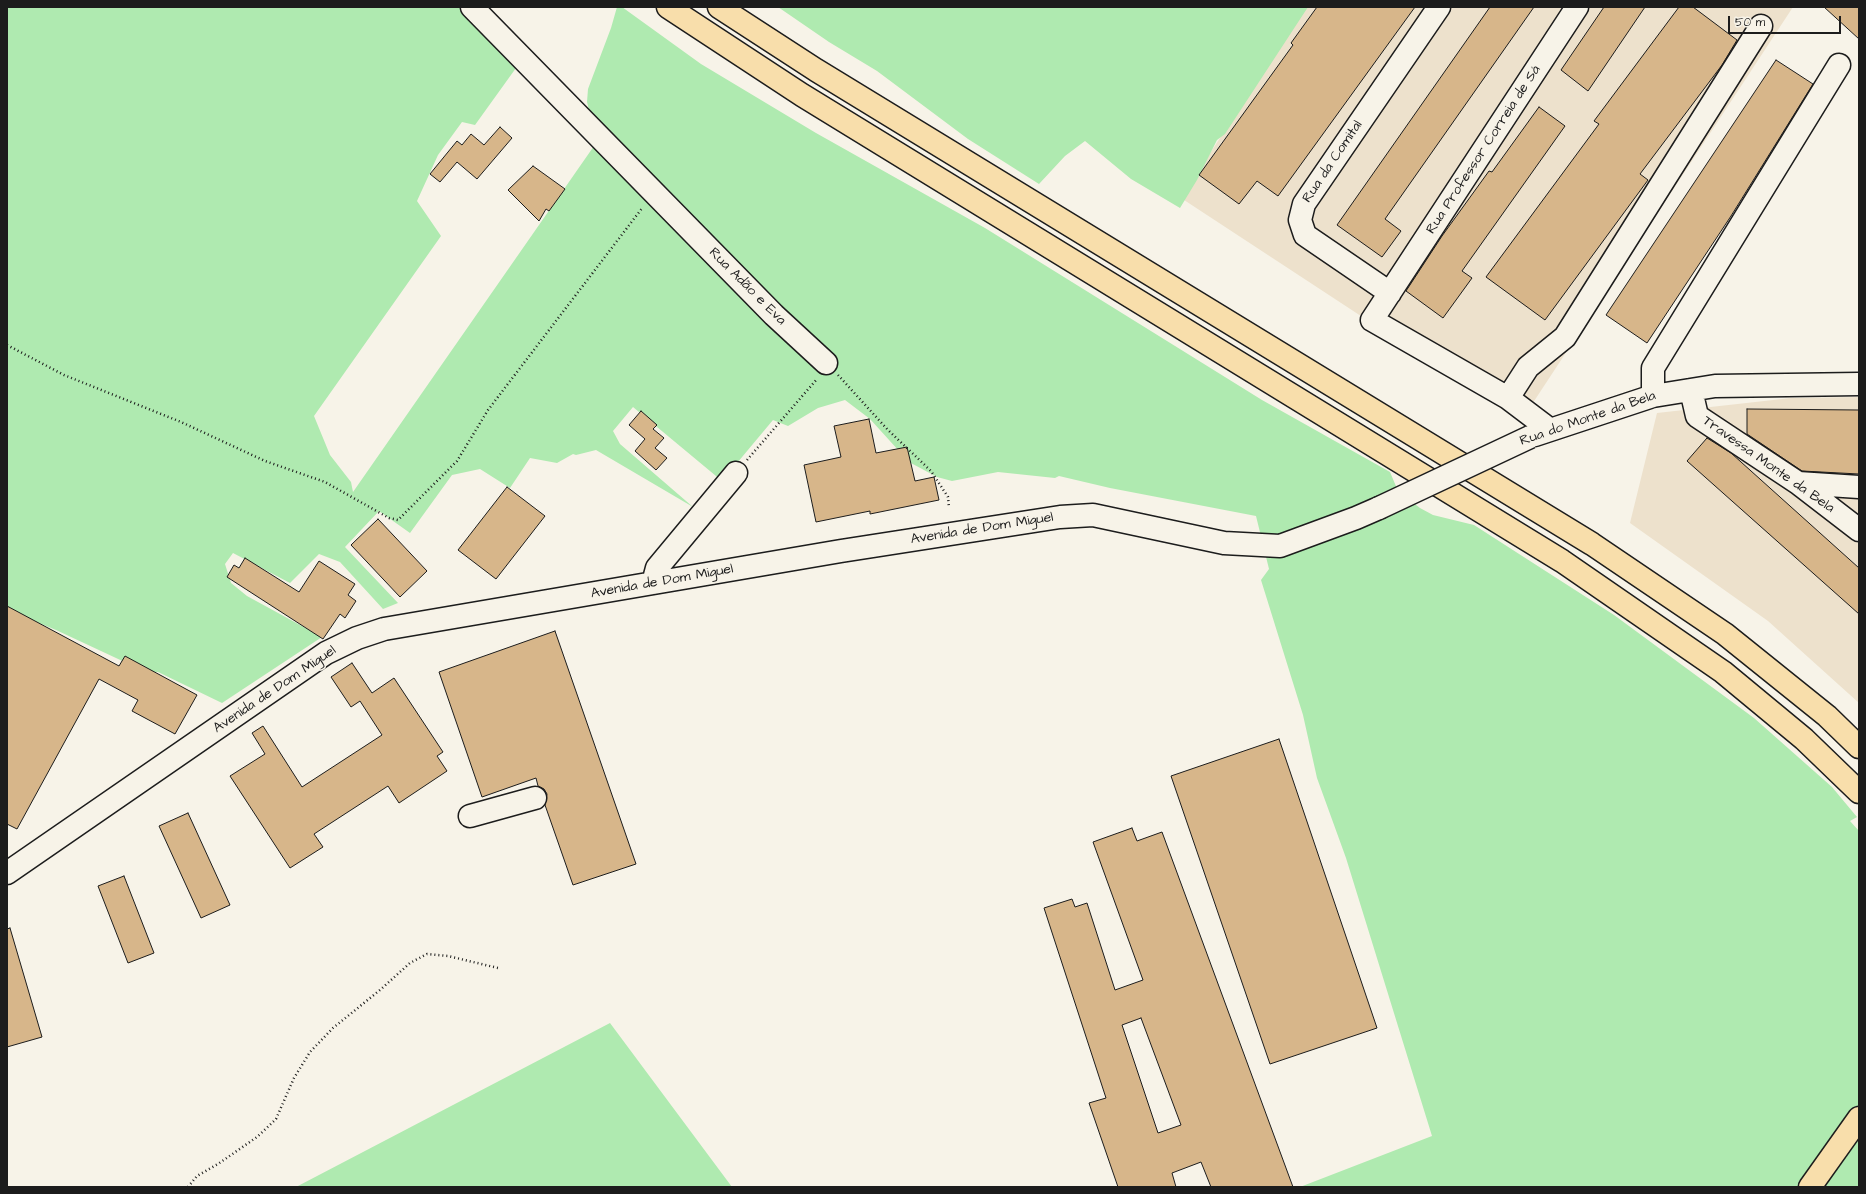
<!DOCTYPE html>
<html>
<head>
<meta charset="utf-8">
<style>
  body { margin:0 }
  #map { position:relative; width:1866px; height:1194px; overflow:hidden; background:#f7f3e8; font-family:"Architects Daughter",sans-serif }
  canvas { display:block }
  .frame { position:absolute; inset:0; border:8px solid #1c1c1c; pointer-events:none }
  .scale { position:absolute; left:1728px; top:16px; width:113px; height:18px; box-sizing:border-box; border:2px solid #1c1c1c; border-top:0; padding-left:5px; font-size:12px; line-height:14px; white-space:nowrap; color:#1c1c1c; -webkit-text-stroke:3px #f7f3e8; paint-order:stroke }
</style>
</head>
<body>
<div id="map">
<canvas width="1866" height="1194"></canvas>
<div class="frame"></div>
<div class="scale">50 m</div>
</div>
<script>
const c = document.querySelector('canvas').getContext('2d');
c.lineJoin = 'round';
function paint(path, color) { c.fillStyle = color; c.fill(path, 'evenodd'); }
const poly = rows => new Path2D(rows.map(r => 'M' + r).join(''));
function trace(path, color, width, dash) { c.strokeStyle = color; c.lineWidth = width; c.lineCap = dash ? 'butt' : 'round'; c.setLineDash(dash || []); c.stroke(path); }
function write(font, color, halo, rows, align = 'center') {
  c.font = font + ' "Architects Daughter",sans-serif'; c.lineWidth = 3; c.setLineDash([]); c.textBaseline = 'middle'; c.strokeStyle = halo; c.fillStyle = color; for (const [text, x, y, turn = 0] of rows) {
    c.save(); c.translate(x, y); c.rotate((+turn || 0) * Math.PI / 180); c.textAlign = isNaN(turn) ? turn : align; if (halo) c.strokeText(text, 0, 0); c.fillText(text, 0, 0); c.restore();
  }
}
const built = poly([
  [1305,7,1793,7,1521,421,1181,198],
  [1859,397,1859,703,1768,621,1630,523,1657,413,1791,398]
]);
const green = poly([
  [7,7,471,7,473,20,516,68,475,125,462,122,438,155,417,201,441,236,314,416,330,455,351,482,353,492,594,146,598,145,587,102,588,89,611,28,617,7,622,7,701,64,816,133,985,228,1262,400,1390,472,1398,491,1420,508,1433,515,1474,525,1614,615,1754,718,1832,787,1857,817,1850,821,1859,831,1859,1187,1300,1187,1432,1136,1346,858,1317,778,1303,715,1261,580,1269,569,1256,516,1110,488,1059,476,1055,478,998,472,952,481,937,477,909,462,870,419,845,400,818,408,788,426,773,420,722,481,633,407,613,431,620,444,693,507,596,450,576,455,573,454,557,463,530,458,510,488,480,469,452,475,410,533,379,511,345,547,398,603,383,609,340,562,319,554,290,583,233,553,225,564,231,583,247,596,322,637,222,703,158,672,146,672,56,630,7,610],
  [778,7,1308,7,1225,134,1217,140,1197,180,1180,208,1131,179,1085,141,1065,156,1039,184,968,139,877,71,829,42],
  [610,1023,732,1187,296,1187]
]);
const building = poly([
  [1317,7,1415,7,1278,196,1257,181,1239,204,1199,175,1293,45,1291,43,1317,7],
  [1490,7,1534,7,1385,219,1401,231,1382,257,1337,225,1490,7],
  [1604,7,1645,7,1588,91,1561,70,1604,7],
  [1679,7,1693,7,1737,40,1722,65,1640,174,1648,180,1545,320,1486,277,1599,124,1594,121,1679,7],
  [1824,7,1859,7,1859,39,1824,7],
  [1776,60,1813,84,1731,216,1647,343,1606,315,1776,60],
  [1539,107,1565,126,1462,271,1472,278,1443,318,1406,291,1442,236,1489,171,1492,172,1539,107],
  [500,127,512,138,477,179,457,162,440,182,430,174,457,141,462,145,471,134,484,145,500,127],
  [533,166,565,189,549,211,546,209,539,221,508,190,533,166],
  [1747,409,1859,410,1859,474,1802,471,1747,434,1747,409],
  [641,411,657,425,653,429,664,438,655,448,667,458,656,470,635,451,645,439,629,425,641,411],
  [869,419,876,453,907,447,915,481,934,477,939,500,870,514,870,511,816,522,804,465,841,457,834,426,869,419],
  [1707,438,1731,453,1859,568,1859,614,1687,461,1707,438],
  [507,487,545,516,496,579,458,550,507,487],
  [378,519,427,571,400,597,351,545,378,519],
  [245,558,299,592,319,561,355,584,348,595,356,601,345,618,340,614,323,639,227,577,234,565,239,568,245,558],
  [7,606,119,666,125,656,197,695,175,734,132,711,138,700,99,679,17,829,7,824,7,606],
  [555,631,636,864,573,885,545,805,547,794,544,789,538,786,536,778,482,797,439,672,555,631],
  [352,663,372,693,394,678,443,752,437,756,447,771,399,803,388,786,314,834,323,847,290,868,230,776,265,754,252,733,263,726,302,787,382,735,360,701,351,707,331,677,352,663],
  [1279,739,1377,1028,1270,1064,1171,776,1279,739],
  [188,813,230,905,201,918,159,826,188,813],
  [1132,828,1137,841,1162,832,1293,1187,1211,1187,1201,1162,1172,1173,1176,1187,1118,1187,1089,1103,1106,1098,1044,908,1072,899,1075,907,1087,903,1115,990,1143,980,1093,842,1132,828],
  [1141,1018,1181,1125,1158,1133,1122,1025,1141,1018],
  [124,876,154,953,128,963,98,886,124,876],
  [10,928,42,1037,7,1047,7,929,10,928]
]);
const path = poly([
  [7,345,64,375,181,422,265,461,325,482,389,518,398,520,457,461,488,410,643,207],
  [838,375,888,430,931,471,948,497,949,508],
  [747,460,817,379],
  [188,1187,197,1176,218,1164,257,1137,276,1119,294,1078,310,1052,333,1028,380,990,410,963,427,954,448,956,498,968]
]);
const minor = poly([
  [472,7,774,315,826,363],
  [1390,293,1305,235,1300,220,1304,204,1439,7],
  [1691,390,1697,416,1798,483,1859,530],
  [1653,396,1653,368,1839,65],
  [1508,398,1528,367,1565,337,1761,26],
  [1549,429,1508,398,1372,320,1577,7],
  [1535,435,1653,396,1715,386,1859,384],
  [1798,483,1859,487],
  [653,583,657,568,736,473],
  [470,816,535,798],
  [7,873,326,653,357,638,384,629,841,551,1060,517,1093,515,1224,543,1280,546,1356,518,1379,508]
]);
const major = poly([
  [1810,1187,1859,1118]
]);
const highway = poly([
  [668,7,802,95,1562,561,1723,672,1804,739,1859,792],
  [719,7,816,70,1592,544,1725,634,1827,716,1859,747]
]);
const minorBridge = poly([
  [1379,508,1530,437]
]);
const streetNames = [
  ["Rua Professor Correia de Sá",1484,150,-57],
  ["Rua da Comital",1333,162,-56],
  ["Rua Adão e Eva",747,287,45],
  ["Rua do Monte da Bela",1588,419,-19],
  ["Travessa Monte da Bela",1768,465,35],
  ["Avenida de Dom Miguel",982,529,-9],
  ["Avenida de Dom Miguel",662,582,-10],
  ["Avenida de Dom Miguel",275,690,-34]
];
paint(built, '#ede1cc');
paint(green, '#afeab0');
paint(building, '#d7b68a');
trace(building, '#1c1c1c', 1);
trace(minor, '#1c1c1c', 25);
trace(major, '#1c1c1c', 25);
trace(highway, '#1c1c1c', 25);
trace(path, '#1c1c1c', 2.5, [1, 3]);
trace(minor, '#f7f3e8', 22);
trace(major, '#f8deab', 22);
trace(highway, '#f8deab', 22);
trace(minorBridge, '#1c1c1c', 25, []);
trace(minorBridge, '#f7f3e8', 22);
write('14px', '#1c1c1c', '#f7f3e8', streetNames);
</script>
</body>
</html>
